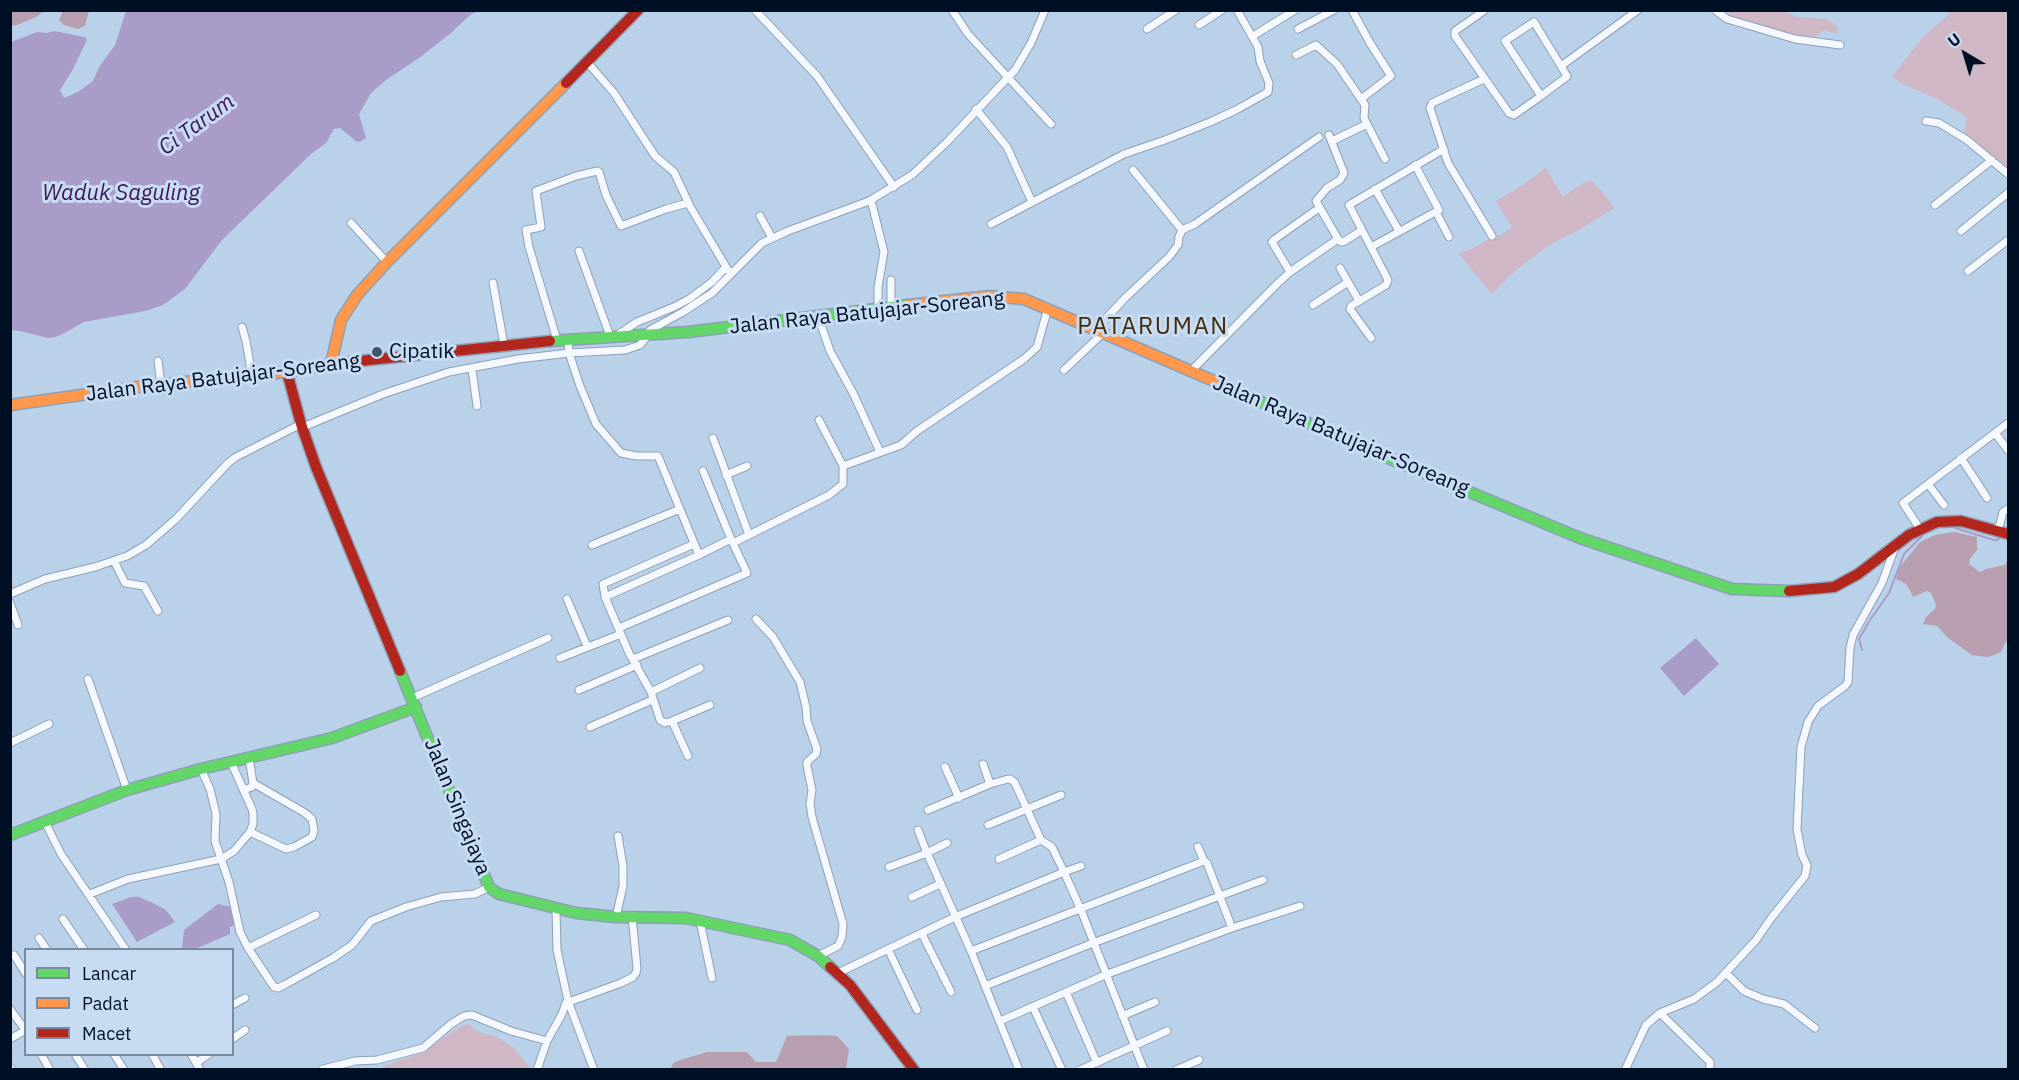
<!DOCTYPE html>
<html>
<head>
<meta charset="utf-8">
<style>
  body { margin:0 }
  #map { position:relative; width:2019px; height:1080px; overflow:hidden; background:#bad1ea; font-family:"IBM Plex Sans",sans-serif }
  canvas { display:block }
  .frame { position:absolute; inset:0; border:12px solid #001024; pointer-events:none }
  .legend { position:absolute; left:24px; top:948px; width:210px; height:108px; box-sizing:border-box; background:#c7dcf3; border:2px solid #778aa0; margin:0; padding:8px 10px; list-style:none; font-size:18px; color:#001024 }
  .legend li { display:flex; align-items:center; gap:12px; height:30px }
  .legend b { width:30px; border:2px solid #778aa0 }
  .north { position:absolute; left:1935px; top:24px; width:60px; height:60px; -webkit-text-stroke:4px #c7dcf3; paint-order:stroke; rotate:322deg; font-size:16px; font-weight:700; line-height:24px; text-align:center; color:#001024 }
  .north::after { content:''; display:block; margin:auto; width:21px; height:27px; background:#001024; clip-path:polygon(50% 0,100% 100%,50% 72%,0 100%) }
</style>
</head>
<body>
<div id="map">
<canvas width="2019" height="1080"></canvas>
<div class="frame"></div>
<ul class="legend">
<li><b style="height:8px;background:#63d668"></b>Lancar</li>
<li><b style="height:8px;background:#ff974d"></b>Padat</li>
<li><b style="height:8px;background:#b3261e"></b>Macet</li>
</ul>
<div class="north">U</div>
</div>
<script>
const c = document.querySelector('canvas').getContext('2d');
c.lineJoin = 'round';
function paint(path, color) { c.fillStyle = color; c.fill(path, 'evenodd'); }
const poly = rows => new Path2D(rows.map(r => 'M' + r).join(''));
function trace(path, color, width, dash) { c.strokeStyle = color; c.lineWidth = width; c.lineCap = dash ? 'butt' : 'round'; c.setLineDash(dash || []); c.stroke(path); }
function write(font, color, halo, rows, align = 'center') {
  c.font = font + ' "IBM Plex Sans",sans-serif'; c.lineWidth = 6; c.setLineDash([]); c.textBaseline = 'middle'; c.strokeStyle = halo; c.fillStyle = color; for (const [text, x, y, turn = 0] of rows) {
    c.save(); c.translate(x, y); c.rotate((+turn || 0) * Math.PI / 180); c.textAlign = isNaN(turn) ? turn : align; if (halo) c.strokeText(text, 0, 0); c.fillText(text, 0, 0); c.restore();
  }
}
const green = poly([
  [1724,11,1783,11,1798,17,1827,19,1838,27,1838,34,1824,30,1815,37,1791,34,1741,20],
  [1950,11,2008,11,2008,169,1964,132,1967,117,1939,100,1901,83,1892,76,1923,37,1946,17],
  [1546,168,1563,197,1585,182,1592,181,1606,196,1614,208,1581,229,1549,245,1515,271,1492,294,1458,253,1472,249,1496,235,1501,235,1512,227,1496,201,1520,187],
  [468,1024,479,1032,495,1036,514,1048,529,1066,529,1069,379,1070,386,1065,422,1053,461,1026]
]);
const forest = poly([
  [10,11,11,10,44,11,36,17,17,25,11,26],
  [63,11,89,11,85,26,78,29,64,25,59,20],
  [1954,532,1977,537,1977,550,1970,559,1969,564,1980,572,1986,569,2005,565,2008,559,2008,640,2005,643,2001,652,1994,655,1987,657,1972,655,1947,637,1937,626,1923,624,1926,617,1935,609,1936,605,1931,593,1927,591,1913,597,1911,592,1906,584,1896,579,1899,568,1920,542,1935,535],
  [821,1035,837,1036,849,1049,846,1069,670,1069,674,1062,707,1052,747,1052,756,1062,776,1062,787,1036]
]);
const water = poly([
  [126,11,126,10,478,11,470,15,451,33,419,58,386,80,371,93,359,114,366,138,361,141,357,142,340,128,334,129,326,143,311,154,222,240,185,289,163,305,145,311,84,322,61,335,55,337,48,338,20,331,11,330,11,42,37,32,47,33,54,31,85,37,87,40,72,71,60,90,64,98,78,92,93,81,99,67,115,45],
  [1696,638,1719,664,1684,696,1660,668],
  [131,897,139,897,155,904,166,910,175,922,137,942,112,904],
  [218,904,232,907,236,924,230,927,230,934,195,949,182,950,184,930]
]);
const stream = poly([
  [1955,528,1994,540,1998,540,1999,537],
  [1862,650,1859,639,1870,620,1889,593,1904,554,1922,536]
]);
const street = poly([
  [755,10,817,76,894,187],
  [952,10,968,34,1051,124],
  [1352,10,1370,43,1391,76,1361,99],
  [1485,10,1455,31,1455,36,1509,113,1514,115,1541,96,1565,78,1567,76,1534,22,1505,41,1541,96],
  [1715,10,1727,19,1795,39,1840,45],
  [1199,25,1222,10],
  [1147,29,1176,10],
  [1298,29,1334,10],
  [1253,36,1295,10],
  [1296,55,1316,45,1337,64,1365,105,1364,118,1385,159],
  [587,62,614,93,655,156,674,172,689,204],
  [1561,66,1638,10],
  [1484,79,1432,103,1430,108,1448,163,1492,236],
  [976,109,1007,147,1032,202],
  [1926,121,1939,123,1967,140,2008,174],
  [1332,141,1367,124],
  [1133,170,1182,230],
  [1375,189,1399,231],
  [871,200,884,252,878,287,878,308],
  [1935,205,1992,160],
  [1436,212,1449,237],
  [760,216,772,238],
  [351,223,387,262],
  [991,224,1124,154,1165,140,1210,122,1236,110,1268,92,1269,83,1260,61,1258,47,1237,10],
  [1961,231,2008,193],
  [1338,239,1341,242,1345,241,1362,230],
  [1371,247,1439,210,1415,165],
  [579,251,610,336],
  [1340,268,1359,301],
  [1968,271,2008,240],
  [1290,272,1272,242,1275,239,1319,208],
  [493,283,504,345],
  [1313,305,1348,282],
  [891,307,891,280],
  [818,316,830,351,853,393,880,452],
  [242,327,246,341,252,376],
  [650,330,683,312,712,293,762,243,788,231,869,201,912,175,947,142,1015,70,1031,43,1045,10],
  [1095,330,1126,297,1169,257,1178,245,1179,237,1182,230,1195,224,1319,137],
  [619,334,637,322,674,307,689,299,712,282,726,267,729,271],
  [1371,338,1350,309,1351,306,1386,285,1388,280,1349,205,1444,149],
  [568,339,569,353,580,386,596,424,621,453,636,456,658,456,699,555,605,597,629,653,651,692,660,720,665,723,672,721,710,705],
  [557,340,529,247,526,230,541,227,536,191,576,176,597,171,599,172,606,195,621,226,666,209,688,203,726,267],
  [158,361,161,385],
  [472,369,477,406],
  [1064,370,1102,334],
  [1191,371,1278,283,1290,272,1338,239,1316,201,1327,188,1340,180,1344,173,1329,135],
  [303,427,383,394,449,372,518,359,569,353,625,350,640,345,648,335],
  [1995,433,2008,450],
  [713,438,749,535],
  [1961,458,1987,498],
  [843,466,901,445,917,431,1024,359,1037,347,1048,308],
  [726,475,747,466],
  [1928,484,1944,505],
  [1920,529,1903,503,2008,423],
  [1995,531,2000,524,2003,512,2008,509],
  [733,543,829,495,843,484,843,466,819,420],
  [592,545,680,509],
  [699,555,731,539,703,471],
  [114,561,125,583,144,586,158,611],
  [10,594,45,579,95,567,127,556,146,545,176,519,228,463,236,457,301,424],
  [605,597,603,584,694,544],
  [567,599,587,646],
  [10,603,18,625],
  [756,619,773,637,800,682,806,707,807,721,817,749,816,754,807,762,807,766,812,790,810,804,812,817,843,924,842,937,838,946,818,956],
  [619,628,747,573,731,539],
  [560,658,621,634],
  [633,659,728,620],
  [88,679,127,790],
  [579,690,637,665],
  [651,692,700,668],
  [412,698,548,638],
  [672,721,688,756],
  [590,727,652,700],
  [10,743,49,724],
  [983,764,990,784],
  [945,767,959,798],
  [201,769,210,789,216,814,215,841,229,882,240,932,248,948,274,987,278,988,286,984,333,958,352,945,371,921,406,907,441,897,475,894,489,887],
  [243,790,252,787,253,783,249,758],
  [928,810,990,784,1008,779,1012,780,1015,783,1041,840,1052,847,1064,872,1081,866],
  [45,822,61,854,126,950],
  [988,825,1061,795],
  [918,830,927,853,971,951,1019,1070],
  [250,832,286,849,294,847,312,837,314,831,312,819,305,813,253,783],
  [1198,847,1204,861],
  [999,859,1041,840],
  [889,867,927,853,947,843],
  [90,894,128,879,221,859,234,851,250,832,253,824,253,814,252,809,231,762],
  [912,897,940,884],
  [556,909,557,950,568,1001,594,1070],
  [616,917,623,886,623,866,618,836],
  [63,919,84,950],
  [700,921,712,978],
  [922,934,951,992],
  [39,938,47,950],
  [248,948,316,915],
  [888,949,917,1010],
  [971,951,1204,861,1207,863,1232,928],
  [14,955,26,974],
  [838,973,955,917,1064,872,1081,910,1144,1070],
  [1726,973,1744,991,1763,999,1784,1004,1815,1028],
  [985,986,1093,943,1263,880],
  [1066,992,1097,1063],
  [232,1005,245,998],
  [1033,1007,1062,1070],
  [10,1009,26,1031],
  [1660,1013,1710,1062,1710,1070],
  [1122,1016,1155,1002],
  [1000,1021,1105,975,1232,928,1300,906],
  [10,1039,26,1030],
  [232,1039,245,1030],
  [41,1054,50,1070],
  [75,1054,85,1070],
  [114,1054,124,1070],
  [152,1054,161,1070],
  [191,1054,200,1070],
  [196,1063,209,1054],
  [10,1067,12,1070],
  [323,1069,355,1061,377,1060,423,1048,451,1024,464,1016,472,1015,511,1031,547,1041],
  [537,1070,547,1041,562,1014,566,1003,621,983,633,977,636,973,637,968,632,916],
  [1080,1070,1167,1031],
  [1176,1070,1199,1060],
  [1625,1070,1646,1025,1660,1013,1694,999,1717,982,1756,940,1772,917,1805,876,1807,865,1802,855,1797,829,1801,747,1808,722,1818,706,1845,686,1848,682,1850,648,1853,635,1882,583,1894,550]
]);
const fast = poly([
  [550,341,688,332,908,305],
  [1214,381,1364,448,1580,538,1732,589,1789,591],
  [400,671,489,887,499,894,576,913,616,917,686,918,790,940,818,956,830,967],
  [10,835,127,790,201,769,332,738,416,707]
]);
const slow = poly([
  [908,305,990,296,1024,299,1214,381],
  [331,364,341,320,357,295,387,262,566,83],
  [10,405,145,386,287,372,310,368]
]);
const jam = poly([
  [566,83,638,10],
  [310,368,331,364,550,341],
  [287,372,301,424,316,467,400,671],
  [1789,591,1834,587,1858,574,1909,535,1937,522,1961,521,2008,534],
  [830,967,850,985,914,1070]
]);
const markers = [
  [377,352,6,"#415469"]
];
const streetNames = [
  ["Jalan Raya Batujajar-Soreang",867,313,-6],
  ["Jalan Raya Batujajar-Soreang",223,378,-7],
  ["Jalan Raya Batujajar-Soreang",1341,436,23],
  ["Jalan Singajaya",457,807,68]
];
const poiNames = [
  ["Cipatik",389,352]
];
const waterNames = [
  ["Ci Tarum",197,125,-36],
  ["Waduk Saguling",121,194]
];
const quarterNames = [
  ["PATARUMAN",1153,327]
];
paint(green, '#d0b7c6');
paint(forest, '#b89faf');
paint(water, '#aa9cc8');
trace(stream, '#aa9cc8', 2);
trace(street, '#8da1b6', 9);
trace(fast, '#8da1b6', 13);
trace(slow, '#8da1b6', 13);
trace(jam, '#8da1b6', 13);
trace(street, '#f5f8fc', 7);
trace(fast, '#63d668', 10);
trace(slow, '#ff974d', 10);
trace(jam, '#b3261e', 10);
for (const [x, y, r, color] of markers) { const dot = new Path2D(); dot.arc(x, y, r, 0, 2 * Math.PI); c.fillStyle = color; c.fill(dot); trace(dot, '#c7dcf3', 2); }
write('21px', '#001024', '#c7dcf3', streetNames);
write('21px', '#001024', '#c7dcf3', poiNames, 'left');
write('italic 22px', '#3e1554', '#c7dcf3', waterNames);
c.letterSpacing = '1.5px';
write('24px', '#442b08', '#c7dcf3', quarterNames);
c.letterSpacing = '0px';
</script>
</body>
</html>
